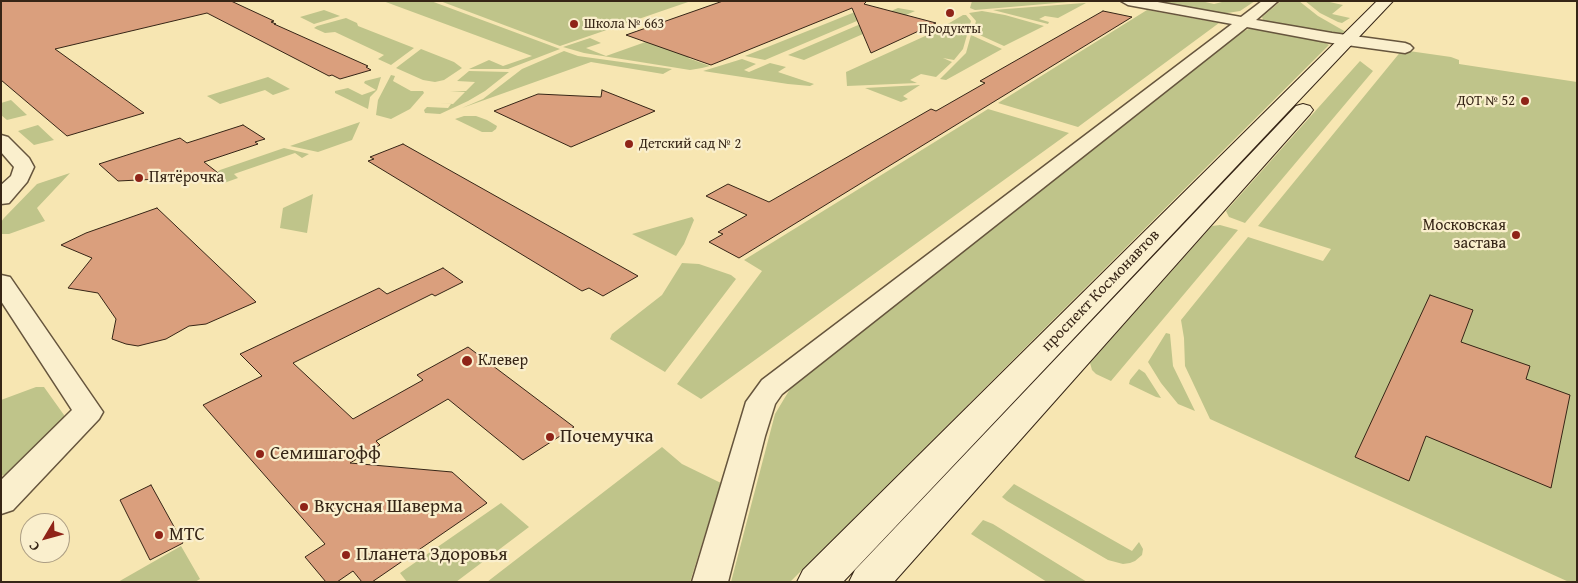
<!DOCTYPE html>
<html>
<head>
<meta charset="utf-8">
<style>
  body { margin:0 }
  #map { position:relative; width:1578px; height:583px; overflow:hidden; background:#f7e6b2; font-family:"Gentium Book Plus",serif }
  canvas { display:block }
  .frame { position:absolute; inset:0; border:2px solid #362516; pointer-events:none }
  .north { position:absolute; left:20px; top:513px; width:50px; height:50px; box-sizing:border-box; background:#faefcd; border:1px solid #ac9e84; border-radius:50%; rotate:233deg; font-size:14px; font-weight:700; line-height:20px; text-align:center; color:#362516 }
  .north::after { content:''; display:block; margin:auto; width:18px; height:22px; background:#8f2418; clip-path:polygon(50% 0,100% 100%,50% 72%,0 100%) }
</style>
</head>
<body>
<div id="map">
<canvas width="1578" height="583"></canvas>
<div class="frame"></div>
<div class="north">С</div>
</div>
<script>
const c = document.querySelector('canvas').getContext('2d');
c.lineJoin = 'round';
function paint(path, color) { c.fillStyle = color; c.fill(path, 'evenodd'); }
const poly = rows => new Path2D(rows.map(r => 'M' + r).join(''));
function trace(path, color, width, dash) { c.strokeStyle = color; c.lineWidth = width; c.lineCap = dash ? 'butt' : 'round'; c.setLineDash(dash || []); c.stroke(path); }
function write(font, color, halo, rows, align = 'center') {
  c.font = font + ' "Gentium Book Plus",serif'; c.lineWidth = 4.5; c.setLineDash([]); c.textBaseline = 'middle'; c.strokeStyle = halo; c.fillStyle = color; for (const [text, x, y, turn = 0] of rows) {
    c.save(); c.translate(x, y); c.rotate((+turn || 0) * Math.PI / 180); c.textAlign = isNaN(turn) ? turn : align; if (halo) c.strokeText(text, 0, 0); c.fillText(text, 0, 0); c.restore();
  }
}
const green = poly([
  [383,1,431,1,560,49,508,69,469,69,489,60,503,66,532,56],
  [440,1,691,1,560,46],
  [761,1,833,1,688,58,710,66,702,68,690,70,584,53,563,47,590,38,601,43,586,48,606,56],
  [972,1,1080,1,975,10,970,8],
  [1147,1,1201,1,1214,4,1226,1,1255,1,1240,11,1215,15],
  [1281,1,1299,1,1318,16,1346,32,1339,34,1279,25,1263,20,1262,17],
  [1305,1,1325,1,1343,5,1332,14,1350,18,1342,23,1338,22,1320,13],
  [1084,3,1086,3,1058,18,1045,16,1039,19,1049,22,1048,24,993,10],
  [898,8,915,11,804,60,788,55],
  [324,10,340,16,314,24,300,17],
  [1147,10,1219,23,1078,127,998,103],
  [982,11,1005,15,1044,26,1004,46,973,32,976,21,969,13],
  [855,12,871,15,765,60,745,56],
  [963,15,966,15,971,21,963,49,954,60,943,58,952,62,936,77,921,74,910,80,917,83,847,86,846,72,934,32],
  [346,18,357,23,358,26,414,48,391,65,378,59,384,55,335,32,325,33,314,28,317,26],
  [1253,27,1322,41,1329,45,790,582,731,582,775,414,793,384,1034,191,1242,32],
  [971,35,1002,49,946,80,940,79,966,53],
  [421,49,454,62,462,68,444,80,435,82,423,80,396,68],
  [1402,50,1451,57,1459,60,1459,64,1577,82,1577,582,1569,582,1210,419,1185,366,1184,338,1181,320,1248,237,1323,261,1331,249,1258,226],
  [564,51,578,56,672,69,663,74,591,62,462,108,483,99,522,69],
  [742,59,756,64,744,70,749,72,770,63,786,67,778,72,814,84,810,86,788,84,703,71],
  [1360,61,1373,71,1245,223,1229,217,1226,211],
  [469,71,509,72,485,91,468,101,440,114,425,113,424,110,427,107,448,108,451,104,438,103,453,104,465,92,450,91,466,91,475,82,457,81],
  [391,75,395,76,393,81,411,91,423,91,424,93,410,109,391,119,376,115,378,100],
  [268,77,290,89,273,95,265,90,220,104,207,96],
  [381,77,377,90,370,97,368,109,335,93,335,91,348,88,362,95,376,90,364,83,365,81],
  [920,85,903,96,908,99,901,102,865,88],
  [11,100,27,115,7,120,1,115,1,103],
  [988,109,1069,133,701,399,677,384,762,271,744,260],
  [464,116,476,116,487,120,497,126,496,129,492,132,482,132,455,119],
  [360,122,352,140,318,152,290,146],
  [38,125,54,140,34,145,18,131],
  [284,148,309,154,302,158,295,153,234,174,238,178,224,183,219,178,217,172,220,170],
  [70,173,37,208,45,221,9,234,1,234,1,222,4,218,37,184],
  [313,194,307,233,280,228,283,208],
  [692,217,694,220,684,244,676,256,632,234],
  [1220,225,1238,230,1111,381,1096,374,1092,370,1090,363,1212,226],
  [682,263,699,264,731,275,736,279,665,372,610,339,612,334,662,295],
  [1166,333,1170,334,1173,366,1195,411,1178,404,1161,383,1148,362],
  [1139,369,1145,373,1161,398,1156,397,1129,384,1130,380],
  [36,387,44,387,64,415,64,422,13,472,1,476,1,400],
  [662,447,682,464,721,483,690,582,487,582],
  [1014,484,1132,551,1139,542,1143,549,1142,555,1135,561,1130,563,1123,564,1108,560,1007,501,1002,497],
  [501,503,529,527,456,582,407,582,400,573],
  [983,520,993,524,1087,582,1047,582,971,534],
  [181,546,200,579,195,582,118,582]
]);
const building = poly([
  [1,1,231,1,274,21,271,22,276,24,274,24,368,66,366,67,371,70,340,79,332,75,329,76,207,13,55,49,144,113,67,136,1,80,1,1],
  [723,1,867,1,864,4,936,23,871,53,852,8,711,65,626,35,723,1],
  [1103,11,1132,17,739,258,709,242,723,234,718,232,747,215,706,196,728,184,769,202,931,109,936,111,985,83,980,81,1103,11],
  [602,90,655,111,571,147,494,111,538,94,601,97,602,90],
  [243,125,265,139,255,142,258,144,204,162,222,176,118,181,99,164,180,138,187,143,243,125],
  [403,144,638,276,603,296,589,288,582,291,368,161,374,159,370,157,403,144],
  [157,208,256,302,206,324,189,326,166,339,138,346,126,344,112,339,116,319,98,293,68,288,92,258,61,245,86,233,157,208],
  [443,268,463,282,435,296,432,294,293,363,353,419,423,380,417,375,468,347,574,427,523,460,448,399,376,441,380,445,350,463,452,472,487,503,372,582,362,582,353,571,337,582,326,582,305,557,325,544,203,405,262,376,240,354,379,288,387,294,443,268],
  [1430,295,1473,310,1461,342,1530,366,1526,379,1570,395,1551,488,1426,436,1409,481,1355,457,1430,295],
  [151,485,183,543,150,560,120,500,151,485]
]);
const street = poly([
  [1121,1,1152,1,1241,17,1262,1,1278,1,1256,20,1332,33,1405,43,1410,45,1413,48,1410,51,1405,53,1332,43,1247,27,782,394,775,404,765,436,728,582,692,582,746,402,762,380,1232,24,1128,5,1121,1],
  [1,135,8,137,29,158,34,167,27,182,9,203,1,204,1,185,11,176,14,167,1,152,1,135],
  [1,275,10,277,103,412,99,419,13,510,1,514,1,480,72,410,1,301,1,275]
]);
const secondary = poly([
  [1377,1,1393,1,843,582,797,582,803,570,1377,1],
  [1303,104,1310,106,1313,110,1310,114,894,582,849,582,855,570,1296,106,1303,104]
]);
const markers = [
  [950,13,5,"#8f2418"],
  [574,24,5,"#8f2418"],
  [1525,101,5,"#8f2418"],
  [629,144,5,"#8f2418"],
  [139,178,5,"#8f2418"],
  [1516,235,5,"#8f2418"],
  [467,361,6,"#8f2418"],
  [550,437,5,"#8f2418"],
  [260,454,5,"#8f2418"],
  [304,507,5,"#8f2418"],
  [159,535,5,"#8f2418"],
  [346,555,5,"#8f2418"]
];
const farPoinames = [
  ["Школа № 663",584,24],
  ["Продукты",950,29,"center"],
  ["ДОТ № 52",1515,101,"right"],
  ["Детский сад № 2",639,144]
];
const poiNames = [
  ["Пятёрочка",149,178],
  ["Московская",1506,226,"right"],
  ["застава",1506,244,"right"],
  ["Клевер",478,361]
];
const streetNames = [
  ["проспект Космонавтов",1101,291,-46]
];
const nearPoinames = [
  ["Почемучка",560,437],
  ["Семишагофф",270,454],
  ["Вкусная Шаверма",314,507],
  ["МТС",169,535],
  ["Планета Здоровья",356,555]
];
paint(green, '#bfc48a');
paint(building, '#da9f7d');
trace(building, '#362516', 1);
trace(street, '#66553d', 3);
trace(secondary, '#362516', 2);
paint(street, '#faefcd');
paint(secondary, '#faefcd');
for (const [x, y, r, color] of markers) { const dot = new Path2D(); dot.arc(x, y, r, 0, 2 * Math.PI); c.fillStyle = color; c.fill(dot); trace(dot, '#faefcd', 2); }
write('14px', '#362516', '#faefcd', farPoinames, 'left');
write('16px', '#362516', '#faefcd', poiNames, 'left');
write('16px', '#362516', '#faefcd', streetNames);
write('19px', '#362516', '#faefcd', nearPoinames, 'left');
</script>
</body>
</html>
